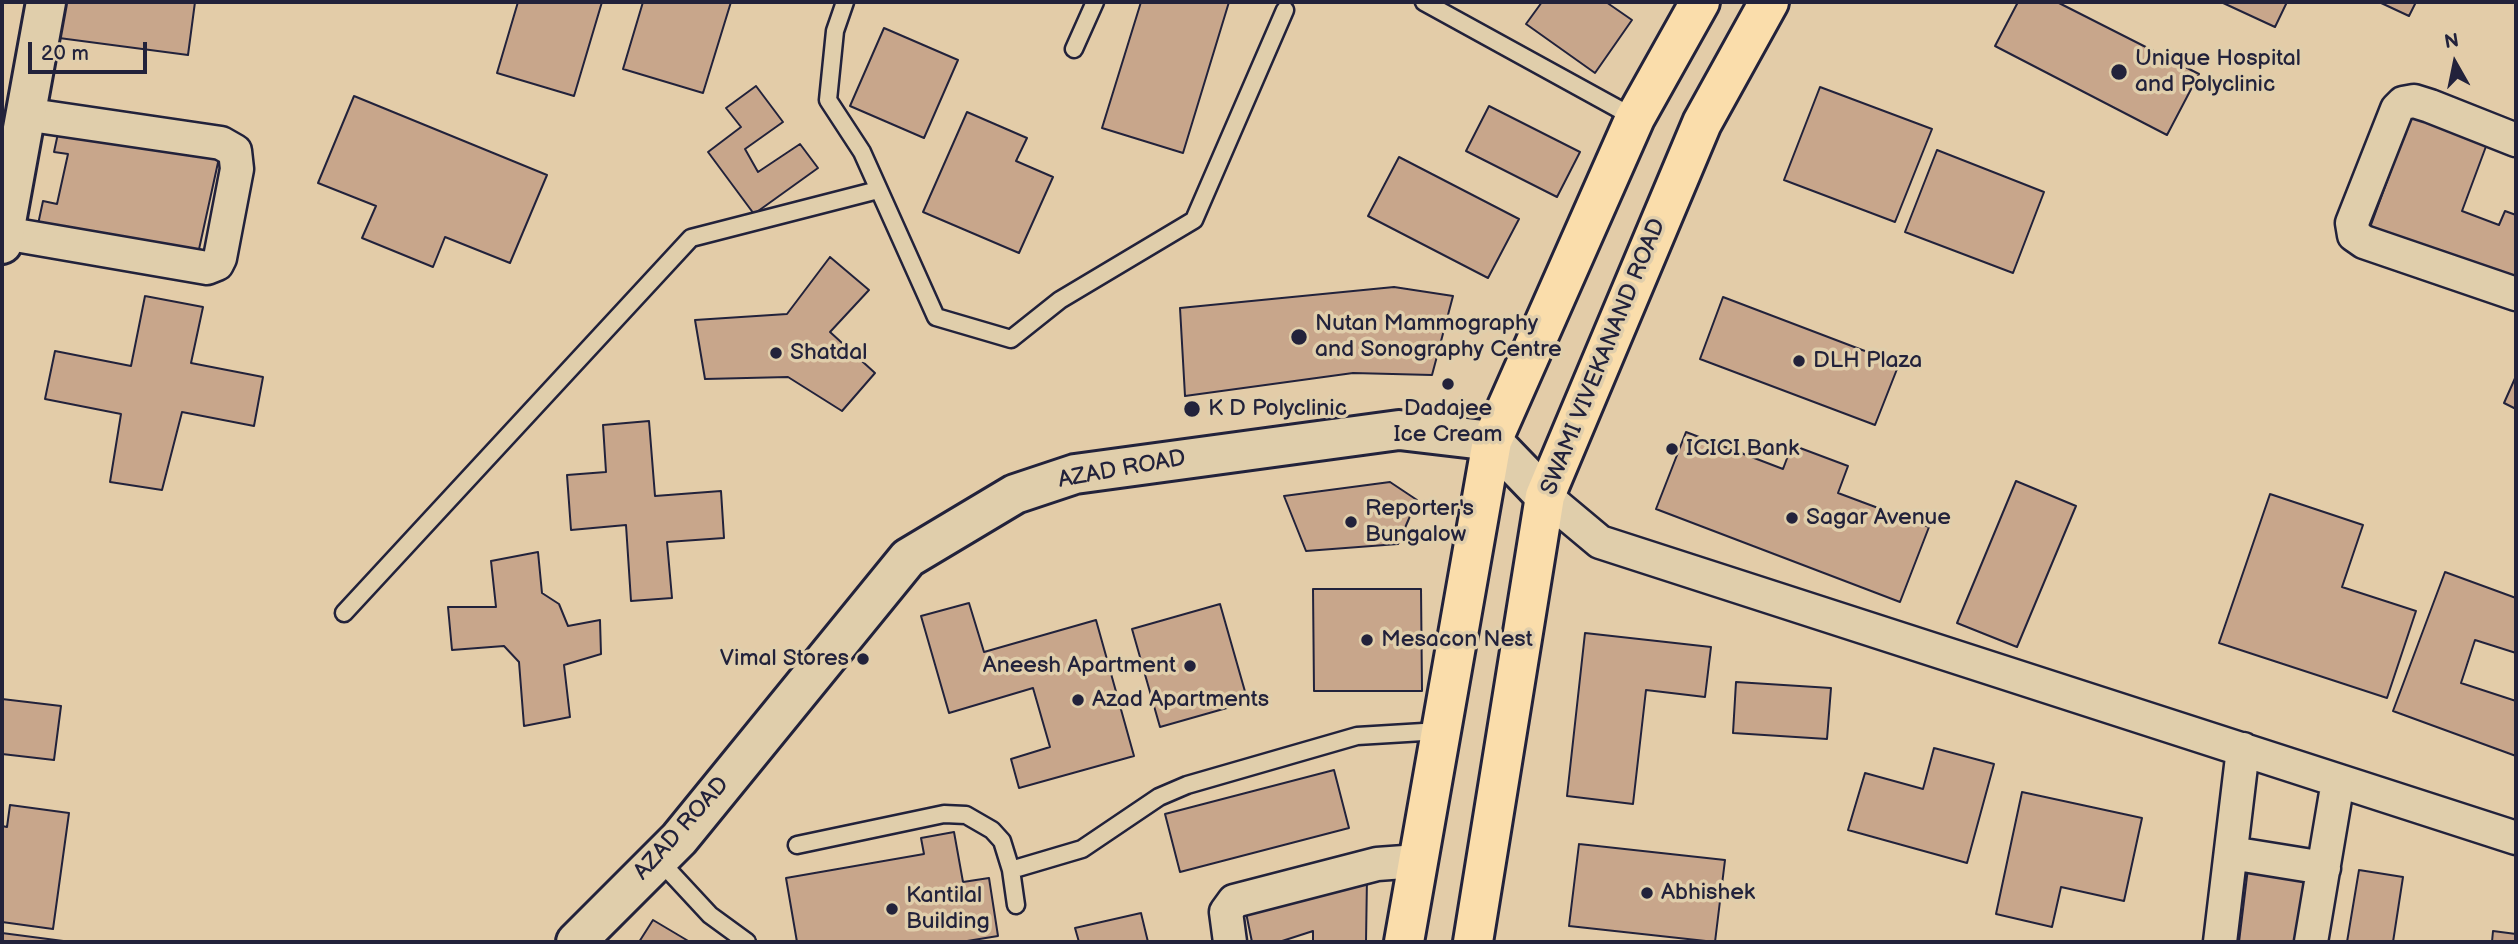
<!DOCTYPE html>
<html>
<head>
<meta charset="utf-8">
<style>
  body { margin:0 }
  #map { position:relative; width:2518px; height:944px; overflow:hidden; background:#e3cca8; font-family:"Balsamiq Sans",sans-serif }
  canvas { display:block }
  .frame { position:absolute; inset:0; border:4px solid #22223b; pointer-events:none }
  .north { position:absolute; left:2420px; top:28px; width:70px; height:70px; -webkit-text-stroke:5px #e0ceab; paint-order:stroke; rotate:351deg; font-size:19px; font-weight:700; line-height:28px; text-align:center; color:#22223b }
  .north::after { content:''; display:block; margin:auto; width:24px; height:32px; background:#22223b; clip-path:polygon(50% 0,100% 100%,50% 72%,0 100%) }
  .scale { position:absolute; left:28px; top:42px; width:119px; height:32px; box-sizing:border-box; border:4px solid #22223b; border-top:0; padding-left:9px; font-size:21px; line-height:24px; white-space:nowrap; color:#22223b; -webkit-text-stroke:5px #e0ceab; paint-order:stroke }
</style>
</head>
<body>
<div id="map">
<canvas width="2518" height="944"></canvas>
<div class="frame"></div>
<div class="north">N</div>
<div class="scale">20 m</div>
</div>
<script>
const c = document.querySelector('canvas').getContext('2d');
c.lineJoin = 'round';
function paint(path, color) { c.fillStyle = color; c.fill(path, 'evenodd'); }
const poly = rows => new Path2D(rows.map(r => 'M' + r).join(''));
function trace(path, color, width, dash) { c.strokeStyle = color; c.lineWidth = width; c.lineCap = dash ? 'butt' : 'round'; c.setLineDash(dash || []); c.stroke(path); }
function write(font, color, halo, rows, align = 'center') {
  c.font = font + ' "Balsamiq Sans",sans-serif'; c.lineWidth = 7; c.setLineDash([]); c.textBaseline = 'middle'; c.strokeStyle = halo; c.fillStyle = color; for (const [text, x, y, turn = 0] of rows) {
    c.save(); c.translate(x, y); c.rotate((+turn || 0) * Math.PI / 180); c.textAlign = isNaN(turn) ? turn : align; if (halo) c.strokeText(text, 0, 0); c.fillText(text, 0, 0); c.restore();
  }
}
const building = poly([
  [64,2,195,2,188,55,59,38,64,2],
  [518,2,602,2,574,96,497,73,518,2],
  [643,2,731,2,703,93,623,69,643,2],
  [1141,2,1229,2,1183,153,1102,128,1141,2],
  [1542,2,1606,2,1632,20,1595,73,1526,24,1542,2],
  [2018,2,2057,2,2199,74,2167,135,1995,46,2018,2],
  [2221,2,2287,2,2275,27,2221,2],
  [2379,2,2416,2,2409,16,2379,2],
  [884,28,958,60,924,138,850,106,884,28],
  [756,86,783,122,745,149,758,172,800,144,818,168,754,214,708,152,741,127,726,108,756,86],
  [1820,87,1932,129,1895,222,1784,180,1820,87],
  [354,96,547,175,510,263,445,237,433,267,362,238,376,206,318,183,354,96],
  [1489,106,1580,152,1557,197,1466,151,1489,106],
  [967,112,1027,138,1016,161,1053,177,1019,253,923,212,967,112],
  [2412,113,2488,141,2462,211,2499,225,2505,211,2516,215,2516,287,2368,233,2412,113],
  [60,124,219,158,196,263,37,229,43,201,57,204,68,154,54,152,60,124],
  [1937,150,2044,192,2013,273,1905,232,1937,150],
  [1399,157,1519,219,1488,278,1368,216,1399,157],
  [830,257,869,290,830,332,875,373,842,411,788,377,705,379,695,320,787,314,830,257],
  [1394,287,1453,296,1432,375,1353,373,1185,396,1180,308,1394,287],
  [145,296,203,307,191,363,263,377,254,426,182,412,162,490,110,482,121,414,45,399,55,351,131,366,145,296],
  [1723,297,1899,364,1875,425,1700,359,1723,297],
  [2516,376,2516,409,2504,403,2516,376],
  [649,421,655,496,721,491,724,538,667,542,672,598,631,601,626,525,571,530,567,475,606,472,603,425,649,421],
  [1686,432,1783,469,1792,445,1848,466,1838,493,1929,527,1900,602,1656,509,1686,432],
  [2016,481,2076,506,2017,647,1957,623,2016,481],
  [1390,482,1417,500,1398,544,1306,551,1284,496,1390,482],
  [2270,494,2363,525,2342,587,2416,611,2387,698,2219,643,2270,494],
  [538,552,542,593,559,604,568,626,600,620,601,654,564,665,570,717,524,726,519,662,504,646,452,650,448,607,496,607,491,561,538,552],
  [2445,572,2516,598,2516,653,2475,640,2461,683,2516,701,2516,756,2393,711,2445,572],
  [1313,589,1421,589,1422,691,1314,691,1313,589],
  [969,603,984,652,1096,620,1134,756,1019,788,1011,759,1050,747,1033,688,949,713,921,616,969,603],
  [1220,604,1248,702,1160,727,1132,629,1220,604],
  [1585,633,1711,647,1705,697,1646,690,1633,804,1567,796,1585,633],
  [1736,682,1831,688,1827,739,1733,733,1736,682],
  [2,699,61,706,54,760,2,754,2,699],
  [1934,748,1994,764,1967,863,1848,830,1865,773,1923,789,1934,748],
  [1334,770,1349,828,1180,872,1165,814,1334,770],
  [2022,792,2142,818,2124,901,2061,887,2052,927,1996,914,2022,792],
  [10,805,69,813,53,929,2,922,2,826,7,827,10,805],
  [954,832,963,882,989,878,998,936,961,942,797,942,786,878,924,854,921,838,954,832],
  [1579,844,1725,860,1715,942,1569,926,1579,844],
  [2249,860,2307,868,2296,942,2239,942,2249,860],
  [2359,870,2403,877,2393,942,2347,942,2359,870],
  [1367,877,1366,942,1313,942,1313,931,1279,942,1252,942,1244,903,1367,877],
  [1141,913,1148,942,1079,942,1075,928,1141,913],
  [653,920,690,942,639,942,653,920],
  [2493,931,2516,934,2516,942,2492,942,2493,931],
  [2,933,71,942,2,942,2,933]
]);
const service = poly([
  [845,2,835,31,828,100,862,152,936,317,1011,339,1060,300,1194,220,1285,10],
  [1424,2,1635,118],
  [1074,49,1095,2],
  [344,613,691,238,878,190],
  [797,845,944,814,966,815,992,830,1002,841,1011,870,1082,849,1159,797,1187,785,1357,736,1440,731],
  [658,859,710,915,747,942],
  [1011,870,1016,905]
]);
const minor = poly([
  [2516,140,2430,106,2414,101,2403,103,2397,109,2352,223,2354,235,2364,242,2516,294],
  [4,233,207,268,217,264,220,258,237,169,235,151,221,143,24,114],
  [1545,496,1600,542,2516,838],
  [2231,853,2324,868],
  [1230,942,1226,912,1234,901,1377,864,1418,861],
  [2220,942,2243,749],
  [2311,942,2338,781]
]);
const tertiary = poly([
  [2,244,46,2],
  [576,942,679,839,908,558,1015,494,1075,474,1399,430,1492,441,1545,496]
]);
const primary = poly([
  [1404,942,1492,441,1635,118,1700,2],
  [1473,942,1545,496,1702,123,1769,2]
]);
const markers = [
  [2119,72,9,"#22223b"],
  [1299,337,9,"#22223b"],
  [776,353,7,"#22223b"],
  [1799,361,7,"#22223b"],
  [1448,384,7,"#22223b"],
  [1192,409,9,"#22223b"],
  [1672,449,7,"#22223b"],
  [1792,518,7,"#22223b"],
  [1351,522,7,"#22223b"],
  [1367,640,7,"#22223b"],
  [863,659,7,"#22223b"],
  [1190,666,7,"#22223b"],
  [1078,700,7,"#22223b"],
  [1647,893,7,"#22223b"],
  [892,909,7,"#22223b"]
];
const poiNames = [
  ["Unique Hospital",2135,59],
  ["and Polyclinic",2135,85],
  ["Nutan Mammography",1315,324],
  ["and Sonography Centre",1315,350],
  ["Shatdal",790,353],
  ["DLH Plaza",1813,361],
  ["K D Polyclinic",1208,409],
  ["Dadajee",1448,409,"center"],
  ["Ice Cream",1448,435,"center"],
  ["ICICI Bank",1686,449],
  ["Reporter's",1365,509],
  ["Bungalow",1365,535],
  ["Sagar Avenue",1806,518],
  ["Mesacon Nest",1381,640],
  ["Vimal Stores",849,659,"right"],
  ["Aneesh Apartment",1176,666,"right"],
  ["Azad Apartments",1092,700],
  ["Abhishek",1661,893],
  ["Kantilal",906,896],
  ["Building",906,922]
];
const streetNames = [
  ["SWAMI VIVEKANAND ROAD",1604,357,-68],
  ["AZAD ROAD",1122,470,-10],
  ["AZAD ROAD",682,829,-48]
];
paint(building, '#c8a68b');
trace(building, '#22223b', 2);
trace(service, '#22223b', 21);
trace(minor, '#22223b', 37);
trace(tertiary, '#22223b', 44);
trace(primary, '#22223b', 44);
trace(service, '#e0ceab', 16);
trace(minor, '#e0ceab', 32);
trace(tertiary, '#e0ceab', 38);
trace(primary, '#faddab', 38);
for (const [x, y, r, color] of markers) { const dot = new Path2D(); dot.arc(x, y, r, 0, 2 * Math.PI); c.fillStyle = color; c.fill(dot); trace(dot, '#e0ceab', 2.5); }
write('23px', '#22223b', '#e0ceab', poiNames, 'left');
write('23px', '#22223b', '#e0ceab', streetNames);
</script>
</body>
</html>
